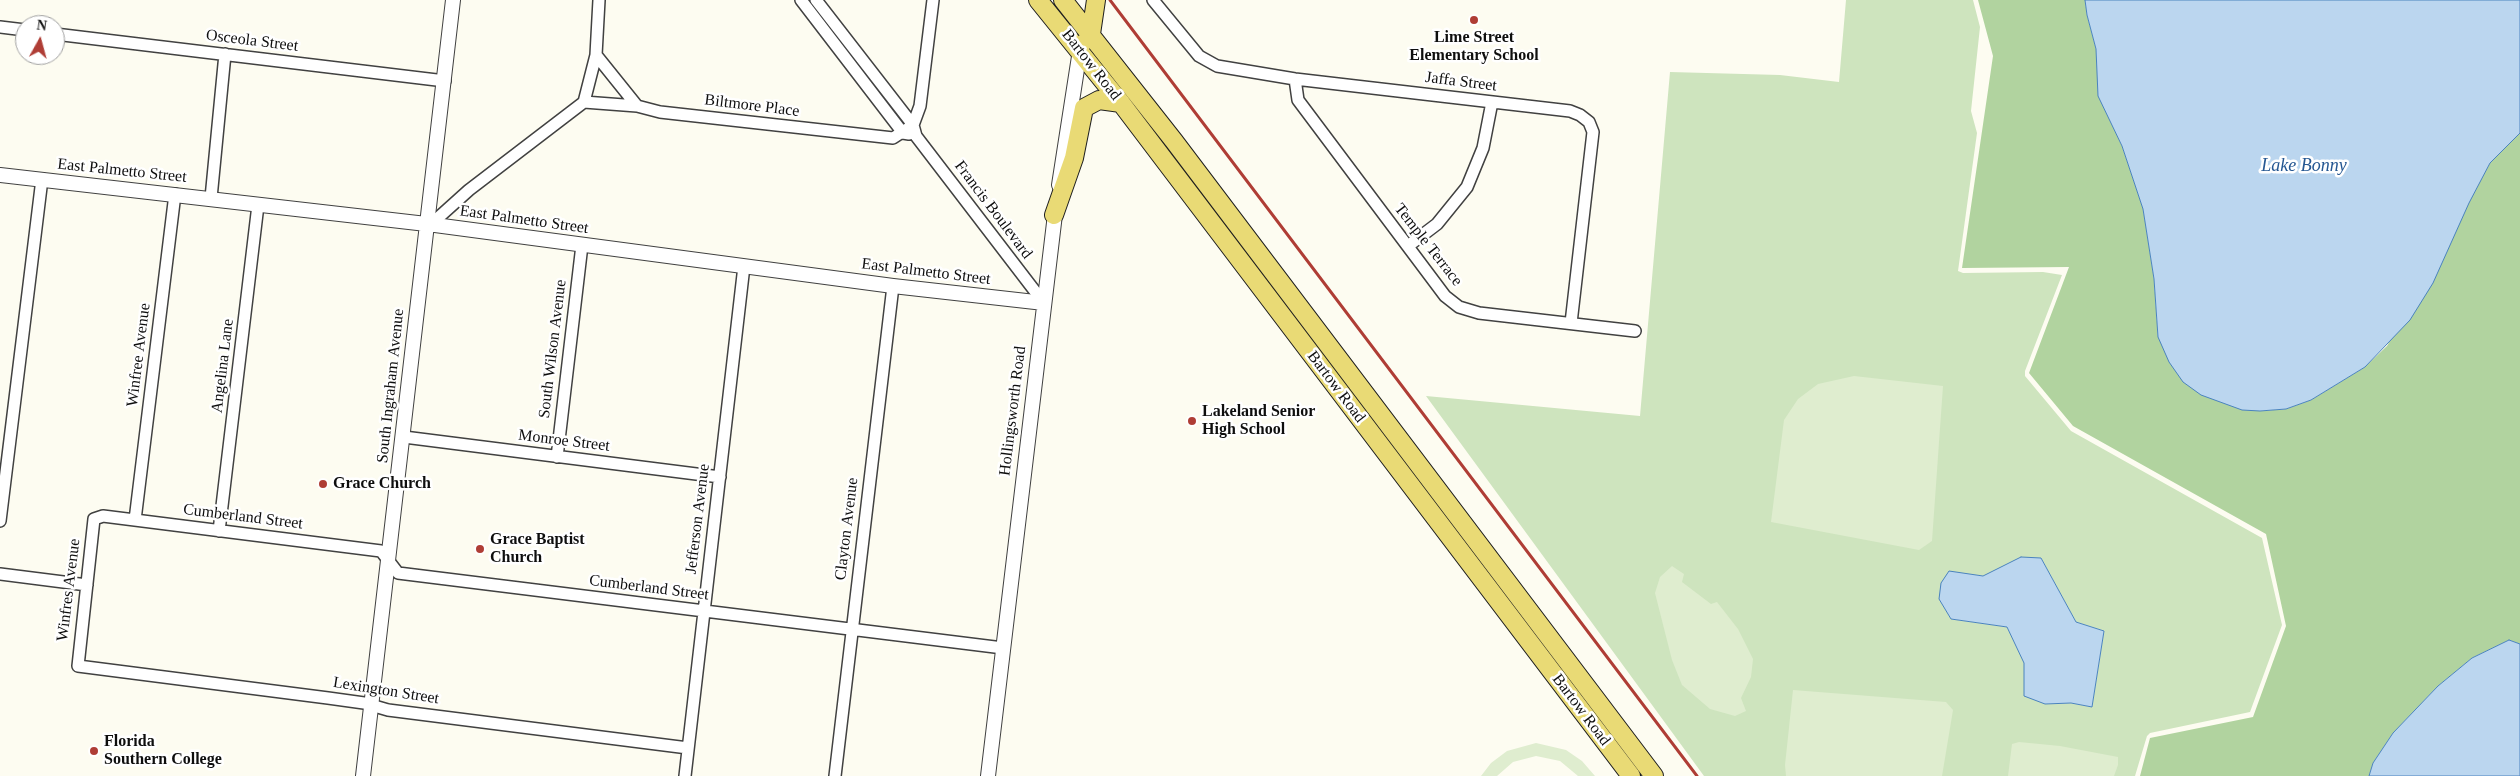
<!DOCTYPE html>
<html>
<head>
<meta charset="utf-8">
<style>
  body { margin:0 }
  #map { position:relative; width:2520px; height:776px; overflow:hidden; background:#fdfcf1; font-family:Georgia,serif }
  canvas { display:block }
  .north { position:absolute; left:15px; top:15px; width:50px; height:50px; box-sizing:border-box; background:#fff; border:1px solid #9f9f9f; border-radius:50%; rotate:7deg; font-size:14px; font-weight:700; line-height:20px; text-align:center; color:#0e0e0e }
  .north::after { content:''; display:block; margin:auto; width:18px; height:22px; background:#af3d35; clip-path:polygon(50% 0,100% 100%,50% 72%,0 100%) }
</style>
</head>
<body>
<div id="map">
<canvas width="2520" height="776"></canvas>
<div class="north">N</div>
</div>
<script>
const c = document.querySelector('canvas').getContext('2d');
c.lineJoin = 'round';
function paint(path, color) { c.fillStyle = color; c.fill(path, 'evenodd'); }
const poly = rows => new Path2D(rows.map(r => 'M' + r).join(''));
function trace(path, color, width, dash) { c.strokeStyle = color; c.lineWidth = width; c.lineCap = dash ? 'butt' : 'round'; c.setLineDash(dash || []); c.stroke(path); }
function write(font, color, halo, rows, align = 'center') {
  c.font = font + ' Georgia,serif'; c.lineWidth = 5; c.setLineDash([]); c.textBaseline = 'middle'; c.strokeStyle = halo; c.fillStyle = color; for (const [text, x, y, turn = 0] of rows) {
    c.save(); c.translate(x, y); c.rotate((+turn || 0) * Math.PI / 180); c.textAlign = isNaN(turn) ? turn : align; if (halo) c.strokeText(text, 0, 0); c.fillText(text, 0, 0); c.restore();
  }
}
const green = poly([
  [1846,0,1973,0,1980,27,1971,111,1977,133,1958,271,1963,273,2043,272,2062,275,2025,371,2025,376,2071,431,2262,538,2282,625,2250,712,2150,733,2147,736,2135,776,1704,776,1426,396,1640,416,1670,72,1780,75,1839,82],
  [2041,558,2076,622,2104,631,2092,707,2071,703,2045,704,2007,627,1951,619,1940,599,1949,572,1983,576]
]);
const forest = poly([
  [1978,0,2085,0,2087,15,2096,49,2099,96,2122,146,2143,208,2154,279,2158,337,2260,411,2286,409,2311,400,2365,367,2387,346,2490,163,2520,133,2520,644,2509,640,2472,658,2438,686,2393,733,2373,763,2369,776,2140,776,2150,738,2253,717,2286,626,2266,534,2073,426,2029,373,2069,267,1962,268,1993,56]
]);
const pitch = poly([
  [1854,376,1943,386,1932,541,1919,550,1771,522,1784,420,1798,399,1818,384],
  [1672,566,1684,574,1682,582,1711,604,1717,602,1738,629,1753,659,1751,677,1741,698,1746,711,1735,716,1710,709,1682,685,1672,660,1655,593,1660,577],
  [1793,690,1946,702,1953,710,1942,776,1786,776,1785,765],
  [2019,742,2060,746,2118,757,2118,765,2114,776,2008,776,2012,744],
  [1536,743,1566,750,1582,761,1595,776,1578,776,1560,761,1536,756,1513,762,1497,776,1481,776,1491,763,1507,751]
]);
const water = poly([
  [2085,0,2520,0,2520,133,2490,163,2469,203,2433,283,2410,320,2365,367,2311,400,2286,409,2260,411,2242,410,2201,395,2183,382,2169,362,2158,337,2154,279,2143,209,2122,146,2098,96,2096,49,2087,15,2085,0],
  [2021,557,2041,558,2076,622,2104,631,2092,707,2071,703,2045,704,2024,696,2024,663,2007,627,1951,619,1939,599,1941,583,1949,571,1983,576,2021,557],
  [2509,640,2520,644,2520,776,2369,776,2373,763,2393,733,2438,686,2472,658,2509,640]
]);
const minor = poly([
  [599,0,596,55,637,106],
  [801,0,903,133,909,134],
  [816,0,913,125,916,136,1044,303],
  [1153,0,1199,56,1217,66,1295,79,1570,111,1580,115,1589,122,1593,132,1571,323],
  [0,27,25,30],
  [55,34,445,81],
  [1295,79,1298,100,1445,296,1459,307,1479,313,1635,331],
  [584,102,596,55],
  [211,198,225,54],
  [429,226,469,190,584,102,637,106,660,112,893,138,913,125,920,106,933,0],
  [1408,246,1437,224,1467,187,1483,148,1492,102],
  [404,437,720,477],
  [557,457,582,245],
  [135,520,175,194],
  [0,521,42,179],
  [219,531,258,205],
  [0,574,87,585],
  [688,748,388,710,364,703,328,698,78,666,94,519,103,516,381,551,398,573,1003,648],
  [685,776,744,266],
  [835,776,893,286]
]);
const tertiary = poly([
  [0,175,435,225,893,286,1044,303],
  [1059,185,1080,50],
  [363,776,453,0],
  [988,776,1056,206]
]);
const primary = poly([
  [1038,0,1121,103,1631,776],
  [1063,0,1174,141,1654,776],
  [1087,40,1091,34,1096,0],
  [1054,215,1074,158,1084,108,1099,100,1121,103]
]);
const rail = poly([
  [1110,0,1697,776]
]);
const markers = [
  [1474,20,5,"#af3d35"],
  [1192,421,5,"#af3d35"],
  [323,484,5,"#af3d35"],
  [480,549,5,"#af3d35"],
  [94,751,5,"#af3d35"]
];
const poiNames = [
  ["Lime Street",1474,38,"center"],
  ["Elementary School",1474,56,"center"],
  ["Lakeland Senior",1202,412],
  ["High School",1202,430],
  ["Grace Church",333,484],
  ["Grace Baptist",490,540],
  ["Church",490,558],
  ["Florida",104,742],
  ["Southern College",104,760]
];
const streetNames = [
  ["Osceola Street",252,41,7],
  ["Bartow Road",1091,65,52],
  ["Jaffa Street",1461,82,7],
  ["Biltmore Place",752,106,7],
  ["East Palmetto Street",122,171,6],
  ["Francis Boulevard",993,210,53],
  ["East Palmetto Street",524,220,8],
  ["Temple Terrace",1428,245,52],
  ["East Palmetto Street",926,272,7],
  ["South Wilson Avenue",553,349,-83],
  ["Winfree Avenue",139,355,-83],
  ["Angelina Lane",223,366,-83],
  ["South Ingraham Avenue",391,386,-84],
  ["Bartow Road",1336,387,53],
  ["Hollingsworth Road",1013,411,-83],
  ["Monroe Street",564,441,7],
  ["Cumberland Street",243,517,7],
  ["Jefferson Avenue",698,519,-83],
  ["Clayton Avenue",847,529,-83],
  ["Cumberland Street",649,588,7],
  ["Winfres Avenue",69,590,-83],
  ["Lexington Street",386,691,9],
  ["Bartow Road",1581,710,53]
];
const waterNames = [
  ["Lake Bonny",2304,166]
];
paint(green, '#cee4be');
paint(forest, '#b1d39f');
paint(pitch, '#dfedcf');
paint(water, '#bbd6ef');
trace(water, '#4a83be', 1);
trace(minor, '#414141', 14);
trace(tertiary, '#414141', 16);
trace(primary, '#1f1f1f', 20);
trace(minor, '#fff', 11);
trace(tertiary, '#fff', 14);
trace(primary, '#e9da75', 18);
trace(rail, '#af3d35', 3);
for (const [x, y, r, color] of markers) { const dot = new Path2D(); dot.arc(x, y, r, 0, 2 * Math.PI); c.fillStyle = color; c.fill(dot); trace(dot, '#fff', 2); }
write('bold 16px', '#0e0e0e', '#fff', poiNames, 'left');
write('16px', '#0e0e0e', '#fff', streetNames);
write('italic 18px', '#255792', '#fff', waterNames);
</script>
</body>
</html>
